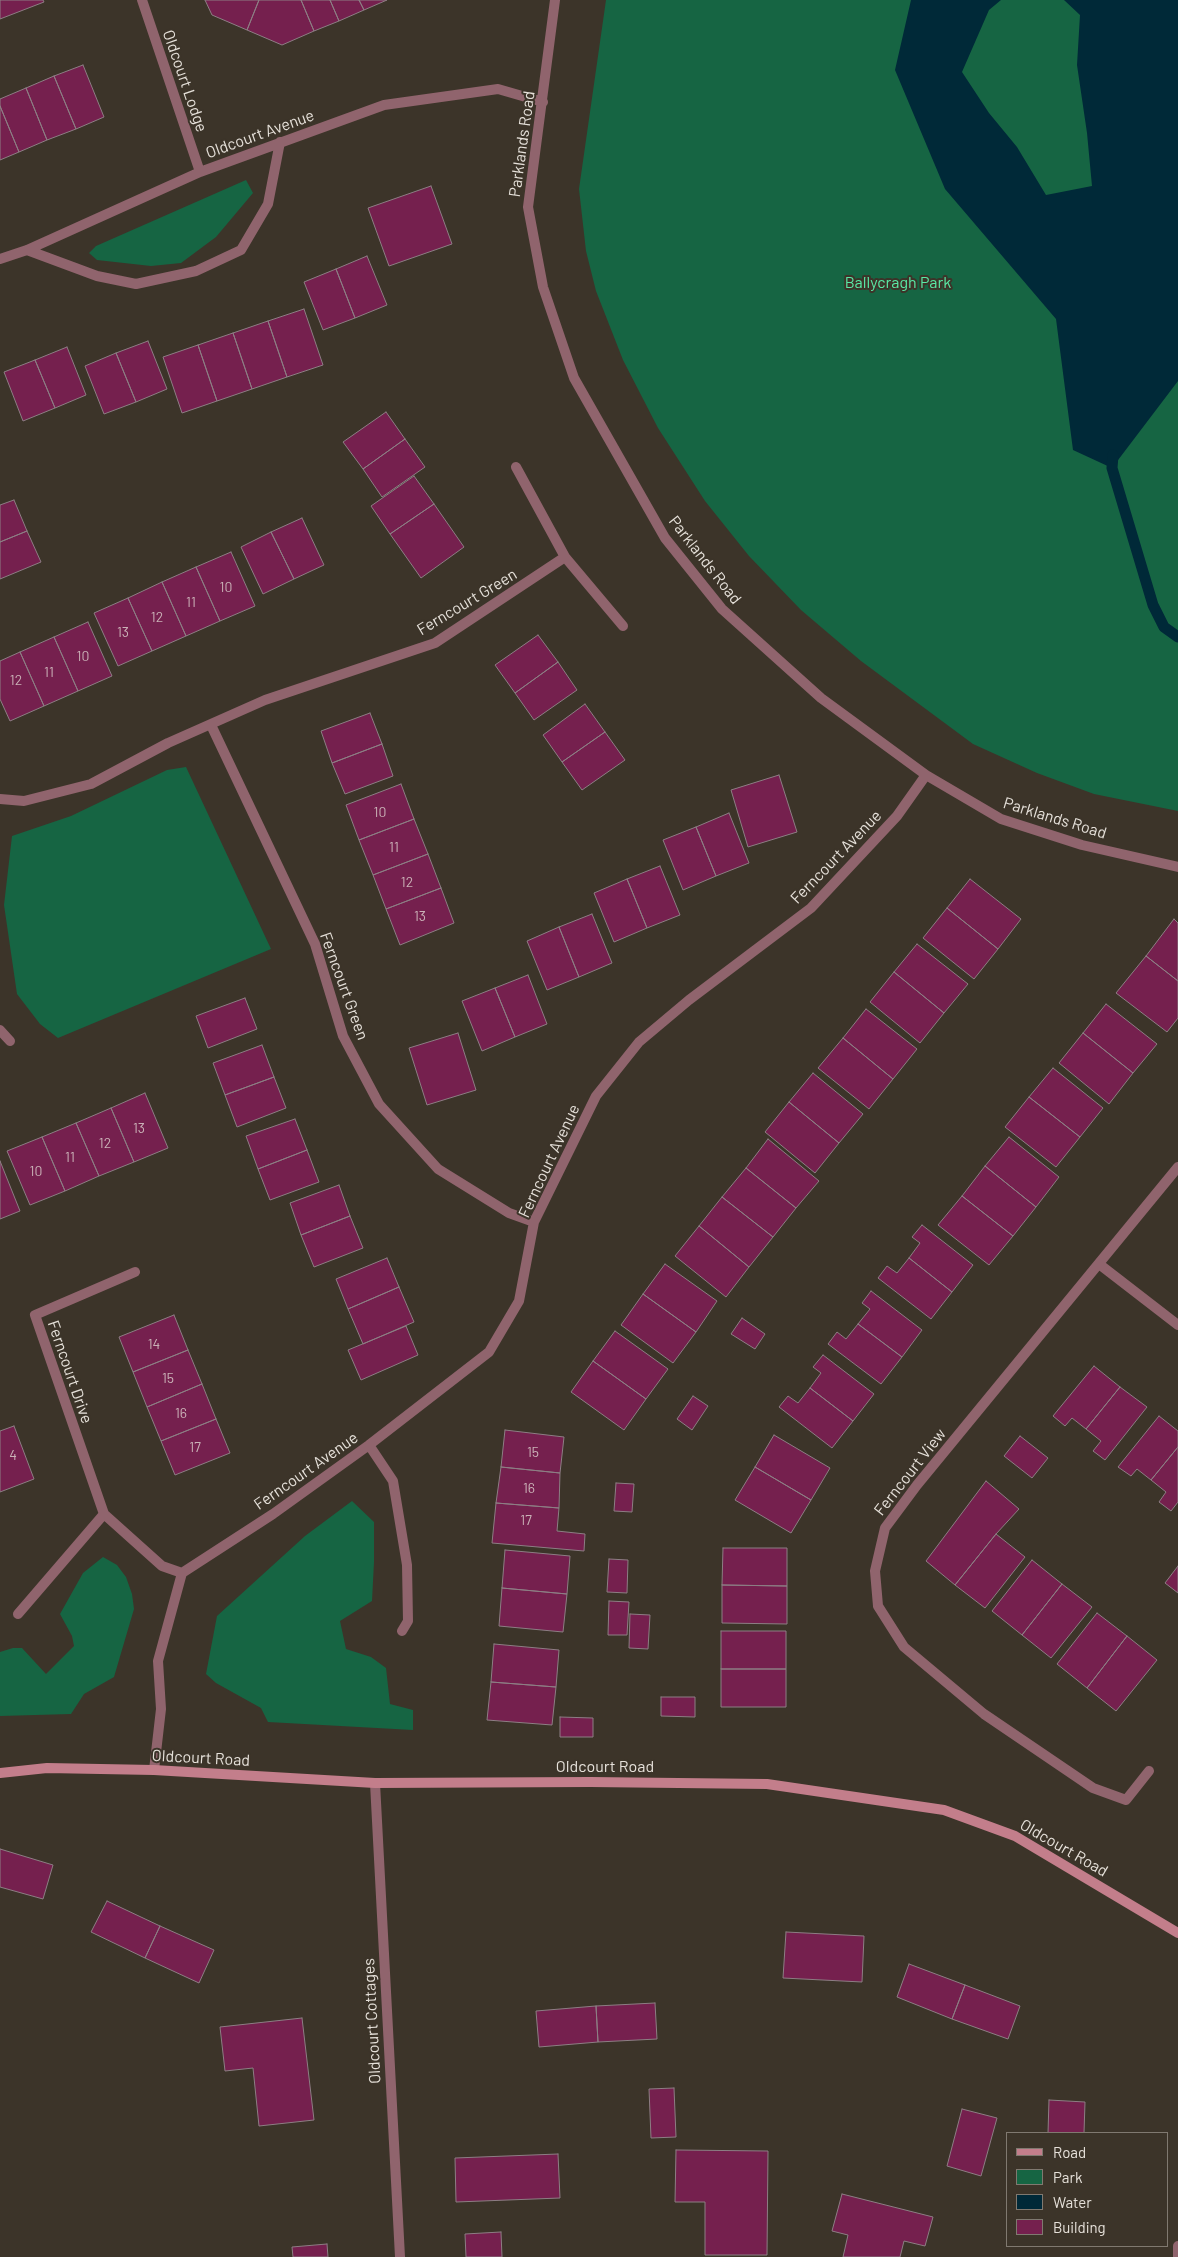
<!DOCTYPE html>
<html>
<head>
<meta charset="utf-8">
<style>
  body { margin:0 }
  #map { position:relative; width:1178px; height:2257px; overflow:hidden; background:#3c3429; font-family:Barlow,sans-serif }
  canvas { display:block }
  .legend { position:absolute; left:1006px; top:2132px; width:162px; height:115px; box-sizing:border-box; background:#3c3429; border:1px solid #807970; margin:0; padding:6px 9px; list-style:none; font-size:15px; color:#e6e1da }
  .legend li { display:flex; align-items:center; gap:10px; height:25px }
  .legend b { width:25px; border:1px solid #807970 }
</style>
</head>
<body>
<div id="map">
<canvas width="1178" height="2257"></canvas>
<ul class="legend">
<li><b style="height:6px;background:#c37e8b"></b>Road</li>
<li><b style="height:14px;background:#166543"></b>Park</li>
<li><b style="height:14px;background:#002938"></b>Water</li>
<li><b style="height:14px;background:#75204e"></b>Building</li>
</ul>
</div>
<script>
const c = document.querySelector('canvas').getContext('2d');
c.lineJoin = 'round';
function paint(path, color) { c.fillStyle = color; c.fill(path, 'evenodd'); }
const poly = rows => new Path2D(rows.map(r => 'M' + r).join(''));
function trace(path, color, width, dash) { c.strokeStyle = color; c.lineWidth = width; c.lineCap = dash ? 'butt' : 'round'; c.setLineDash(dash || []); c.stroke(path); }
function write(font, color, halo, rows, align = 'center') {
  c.font = font + ' Barlow,sans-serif'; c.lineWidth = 4; c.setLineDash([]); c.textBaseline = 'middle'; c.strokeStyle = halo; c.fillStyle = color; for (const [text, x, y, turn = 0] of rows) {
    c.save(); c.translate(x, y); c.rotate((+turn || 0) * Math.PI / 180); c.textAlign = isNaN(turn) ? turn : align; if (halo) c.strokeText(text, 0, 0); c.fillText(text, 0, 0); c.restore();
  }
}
const green = poly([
  [606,0,1178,0,1178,811,1094,794,1037,773,973,744,861,661,801,610,749,556,705,501,658,428,623,360,596,291,586,251,579,189],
  [246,180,253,193,216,237,181,263,151,266,97,260,89,253,96,246],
  [186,767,271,949,58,1038,40,1024,17,994,4,905,12,836,71,816,167,770],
  [352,1501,374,1522,374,1562,372,1601,340,1621,346,1649,371,1657,386,1668,390,1704,413,1710,413,1730,268,1722,261,1708,216,1683,206,1674,217,1616,305,1536],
  [103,1557,117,1565,126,1577,132,1594,134,1609,114,1677,84,1694,71,1714,0,1716,0,1652,13,1648,22,1648,46,1674,74,1646,72,1636,60,1614,83,1573]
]);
const water = poly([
  [911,0,1001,0,989,10,962,72,989,113,1017,147,1046,195,1092,186,1087,133,1077,65,1080,15,1064,0,1178,0,1178,381,1112,468,1073,450,1056,319,945,189,895,70]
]);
const stream = poly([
  [1113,455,1112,468,1153,605,1164,627,1178,637]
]);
const building = poly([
  [0,0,43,0,44,2,0,19,0,0],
  [205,0,259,0,247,30,212,15,205,0],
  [259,0,301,0,314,31,282,45,247,30,259,0],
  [301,0,330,0,339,21,314,31,301,0],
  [330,0,359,0,364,10,339,21,330,0],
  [359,0,387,0,364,10,359,0],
  [83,65,104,117,76,129,54,76,83,65],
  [54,76,76,129,47,140,26,88,54,76],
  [26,88,47,140,19,152,0,106,0,99,26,88],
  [0,106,19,152,0,160,0,106],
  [431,186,452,244,389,266,368,208,431,186],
  [367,256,387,305,355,318,336,269,367,256],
  [336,269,355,318,323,330,304,282,336,269],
  [304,309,323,365,287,377,268,321,304,309],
  [268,321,287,377,252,389,233,333,268,321],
  [233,333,252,389,217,401,198,345,233,333],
  [148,341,167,389,136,402,116,353,148,341],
  [198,345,217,401,182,413,163,357,198,345],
  [67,347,86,395,55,408,35,360,67,347],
  [116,353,136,402,104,414,85,366,116,353],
  [35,360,55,408,23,421,4,372,35,360],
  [386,412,405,439,363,469,343,442,386,412],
  [405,439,425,467,382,497,363,469,405,439],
  [414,476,434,504,390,534,371,506,414,476],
  [14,500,27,531,0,542,0,505,14,500],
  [434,504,464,547,421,578,390,534,434,504],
  [302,518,324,565,294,579,271,532,302,518],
  [27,531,41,562,0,579,0,542,27,531],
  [271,532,294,579,263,594,241,547,271,532],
  [231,552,255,606,220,621,196,567,231,552],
  [196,567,220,621,186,636,162,582,196,567],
  [162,582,186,636,152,651,128,598,162,582],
  [128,598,152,651,118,666,94,613,128,598],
  [88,622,112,676,78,691,54,637,88,622],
  [538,635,558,662,515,693,495,665,538,635],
  [54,637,78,691,44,706,20,652,54,637],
  [20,652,44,706,10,721,0,699,0,661,20,652],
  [558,662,577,690,534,720,515,693,558,662],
  [585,704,605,732,562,762,543,735,585,704],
  [370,713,382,744,332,763,321,731,370,713],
  [605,732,625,760,582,790,562,762,605,732],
  [382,744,393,776,345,794,332,763,382,744],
  [779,775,797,832,748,847,731,790,779,775],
  [401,784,414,819,359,840,346,805,401,784],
  [729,813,749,863,716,876,696,827,729,813],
  [414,819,428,854,373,875,359,840,414,819],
  [696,827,716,876,683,890,663,840,696,827],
  [428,854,441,888,386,909,373,875,428,854],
  [660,866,680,915,647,928,627,879,660,866],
  [627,879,647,928,614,942,594,893,627,879],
  [970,879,1021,919,998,949,947,908,970,879],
  [441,888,454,923,400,945,386,909,441,888],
  [947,908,998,949,974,979,923,938,947,908],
  [592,914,612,963,579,977,559,927,592,914],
  [1174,919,1178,923,1178,981,1146,956,1174,919],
  [559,927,579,977,547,990,527,941,559,927],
  [917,944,968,984,944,1013,894,972,917,944],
  [1146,956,1178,981,1178,1018,1167,1032,1116,993,1146,956],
  [894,972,944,1013,920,1043,870,1002,894,972],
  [528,975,547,1024,515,1037,495,988,528,975],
  [495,988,515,1037,482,1051,462,1001,495,988],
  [245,998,257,1029,208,1048,196,1016,245,998],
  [1106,1004,1157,1044,1133,1073,1083,1033,1106,1004],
  [866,1009,917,1049,893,1079,843,1038,866,1009],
  [458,1033,476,1090,427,1105,409,1048,458,1033],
  [1083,1033,1133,1073,1109,1104,1059,1063,1083,1033],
  [843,1038,893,1079,869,1109,818,1068,843,1038],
  [262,1045,274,1077,225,1095,213,1063,262,1045],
  [1053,1068,1103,1108,1080,1137,1029,1097,1053,1068],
  [813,1073,863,1114,839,1143,789,1102,813,1073],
  [274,1077,286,1108,237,1127,225,1095,274,1077],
  [145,1093,168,1148,134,1162,111,1108,145,1093],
  [1029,1097,1080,1137,1056,1167,1005,1127,1029,1097],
  [789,1102,839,1143,815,1173,765,1132,789,1102],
  [111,1108,134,1162,99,1176,76,1123,111,1108],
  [295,1119,307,1150,258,1169,246,1136,295,1119],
  [76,1123,99,1176,65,1191,42,1137,76,1123],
  [42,1137,65,1191,30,1205,7,1151,42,1137],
  [1009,1137,1059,1177,1036,1207,985,1166,1009,1137],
  [768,1139,819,1181,796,1208,746,1168,768,1139],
  [307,1150,319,1182,270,1200,258,1169,307,1150],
  [0,1161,20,1211,0,1219,0,1161],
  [985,1166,1036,1207,1013,1236,962,1196,985,1166],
  [746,1168,796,1208,773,1237,722,1197,746,1168],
  [339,1185,350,1216,301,1235,290,1203,339,1185],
  [962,1196,1013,1236,989,1265,938,1225,962,1196],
  [722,1197,773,1237,749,1267,699,1226,722,1197],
  [350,1216,363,1248,314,1267,301,1235,350,1216],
  [922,1225,973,1265,952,1292,909,1258,920,1243,912,1237,922,1225],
  [699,1226,749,1267,726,1297,675,1256,699,1226],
  [387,1258,399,1287,348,1309,336,1279,387,1258],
  [909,1258,952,1292,931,1319,878,1278,887,1266,897,1273,909,1258],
  [665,1264,717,1301,696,1332,643,1294,665,1264],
  [399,1287,414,1322,363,1344,348,1309,399,1287],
  [871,1291,922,1330,902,1357,858,1324,870,1309,862,1303,871,1291],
  [643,1294,696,1332,673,1363,621,1325,643,1294],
  [174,1315,188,1350,133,1372,119,1337,174,1315],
  [742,1318,765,1334,755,1349,731,1334,742,1318],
  [858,1324,902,1357,881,1384,828,1344,837,1332,846,1339,858,1324],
  [406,1326,418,1355,361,1380,348,1350,406,1326],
  [615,1331,668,1369,646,1399,593,1361,615,1331],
  [188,1350,202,1384,147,1407,133,1372,188,1350],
  [823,1355,874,1394,853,1421,810,1388,821,1373,813,1367,823,1355],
  [593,1361,646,1399,624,1430,571,1392,593,1361],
  [1094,1366,1120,1387,1086,1429,1072,1418,1065,1426,1053,1416,1094,1366],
  [202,1384,216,1419,161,1441,147,1407,202,1384],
  [1120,1387,1147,1407,1105,1460,1093,1451,1101,1441,1086,1429,1120,1387],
  [810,1388,853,1421,832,1448,779,1407,788,1396,798,1403,810,1388],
  [693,1396,708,1406,692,1430,677,1419,693,1396],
  [1159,1416,1178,1431,1178,1447,1151,1480,1137,1469,1131,1476,1118,1467,1159,1416],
  [216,1419,230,1453,175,1475,161,1441,216,1419],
  [14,1426,34,1479,0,1492,0,1431,14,1426],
  [505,1430,564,1437,560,1473,501,1467,505,1430],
  [774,1435,830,1468,811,1500,755,1467,774,1435],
  [1020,1436,1048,1458,1032,1478,1004,1456,1020,1436],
  [1178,1447,1178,1502,1171,1511,1159,1502,1166,1492,1151,1480,1178,1447],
  [501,1467,560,1473,559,1508,496,1503,501,1467],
  [755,1467,811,1500,791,1533,735,1500,755,1467],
  [986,1481,1019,1509,996,1534,955,1585,926,1561,986,1481],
  [616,1483,634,1484,632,1512,614,1511,616,1483],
  [496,1503,559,1508,557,1531,585,1534,584,1551,492,1543,496,1503],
  [996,1534,1025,1557,985,1608,955,1585,996,1534],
  [723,1548,787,1548,787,1586,722,1585,723,1548],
  [505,1550,570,1556,567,1594,502,1588,505,1550],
  [609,1559,628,1560,627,1593,607,1592,609,1559],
  [1032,1560,1062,1584,1022,1635,992,1611,1032,1560],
  [1178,1566,1178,1593,1165,1583,1178,1566],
  [1062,1584,1092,1607,1051,1658,1022,1635,1062,1584],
  [722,1585,787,1586,787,1624,722,1623,722,1585],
  [502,1588,567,1594,563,1632,499,1626,502,1588],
  [609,1601,629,1602,627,1635,608,1635,609,1601],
  [1097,1613,1127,1636,1087,1688,1057,1664,1097,1613],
  [630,1614,650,1615,648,1649,629,1648,630,1614],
  [721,1631,786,1631,786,1669,721,1669,721,1631],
  [1127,1636,1157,1660,1116,1711,1087,1688,1127,1636],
  [494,1644,559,1650,556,1687,491,1682,494,1644],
  [721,1669,786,1669,786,1707,721,1707,721,1669],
  [491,1682,556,1687,552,1725,487,1720,491,1682],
  [661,1697,695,1697,695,1717,661,1716,661,1697],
  [560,1717,593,1718,593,1737,560,1737,560,1717],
  [0,1849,53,1865,43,1899,0,1887,0,1849],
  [107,1901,160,1926,145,1958,91,1932,107,1901],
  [160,1926,214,1950,199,1983,145,1958,160,1926],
  [786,1932,864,1936,862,1982,783,1978,786,1932],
  [909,1964,965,1985,952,2019,897,1997,909,1964],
  [965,1985,1020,2006,1008,2039,952,2019,965,1985],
  [655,2003,657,2039,598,2042,596,2006,655,2003],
  [596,2006,598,2042,539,2047,536,2011,596,2006],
  [302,2018,314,2120,259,2126,253,2068,225,2071,220,2027,302,2018],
  [674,2088,676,2137,651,2138,649,2089,674,2088],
  [1049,2100,1085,2102,1084,2133,1048,2133,1049,2100],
  [962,2109,997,2118,981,2176,947,2166,962,2109],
  [676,2150,768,2151,767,2255,705,2255,705,2202,675,2202,676,2150],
  [558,2154,560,2198,456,2202,455,2158,558,2154],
  [842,2194,933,2217,925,2246,904,2241,900,2257,843,2257,848,2235,832,2231,842,2194],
  [501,2232,502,2257,466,2257,465,2234,501,2232],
  [327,2244,328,2257,293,2257,292,2247,327,2244]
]);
const street = poly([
  [142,0,200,172],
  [555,0,528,207,543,287,574,378,665,538,722,609,821,698,926,775,1001,819,1082,845,1178,867],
  [27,250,97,276,136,284,196,271,241,250,268,204,280,142],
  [0,259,27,250,200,172,384,105,498,89,543,102],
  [516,467,565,557,623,626],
  [211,725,315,944,343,1036,379,1104,438,1169,509,1213,534,1222],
  [0,799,24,801,91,784,168,743,265,700,435,643,565,557],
  [0,1030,10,1041],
  [1099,1264,1178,1325],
  [135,1272,35,1315,104,1514,162,1566,182,1573],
  [369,1445,393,1481,407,1565,408,1621,402,1631],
  [18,1614,104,1514],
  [154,1770,161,1709,158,1661,182,1573,273,1514,369,1445,489,1352,519,1301,534,1222,596,1096,639,1042,689,1000,811,908,897,816,926,775],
  [1149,1771,1126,1800,1093,1788,984,1714,904,1647,878,1606,875,1571,885,1528,917,1485,1178,1167],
  [375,1783,400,2257],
  [1178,2257,1178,2246]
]);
const secondary = poly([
  [0,1773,47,1768,154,1770,375,1783,590,1782,767,1784,944,1810,1015,1836,1178,1933]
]);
const numberNames = [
  ["10",226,587],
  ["11",191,602],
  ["12",157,617],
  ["13",123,632],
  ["10",83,656],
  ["11",49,672],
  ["12",16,680],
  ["10",380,812],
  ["11",394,847],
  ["12",407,882],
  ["13",420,916],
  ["13",139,1128],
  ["12",105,1143],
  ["11",70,1157],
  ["10",36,1171],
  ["14",154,1344],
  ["15",168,1378],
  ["16",181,1413],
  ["17",195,1447],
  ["15",533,1452],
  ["4",13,1455],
  ["16",529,1488],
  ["17",526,1520]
];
const streetNames = [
  ["Oldcourt Lodge",185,81,71],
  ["Oldcourt Avenue",260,134,-20],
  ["Parklands Road",522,144,-82],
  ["Parklands Road",705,560,52],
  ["Ferncourt Green",467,602,-31],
  ["Parklands Road",1055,818,17],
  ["Ferncourt Avenue",836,857,-46],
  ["Ferncourt Green",344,986,70],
  ["Ferncourt Avenue",549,1161,-65],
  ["Ferncourt Drive",70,1372,71],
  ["Ferncourt Avenue",306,1471,-35],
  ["Ferncourt View",910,1472,-52],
  ["Oldcourt Road",201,1758,3],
  ["Oldcourt Road",605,1767],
  ["Oldcourt Road",1064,1848,30],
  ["Oldcourt Cottages",372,2021,-93]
];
const parkNames = [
  ["Ballycragh Park",898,283]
];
paint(green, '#166543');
paint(water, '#002938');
trace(stream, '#002938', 11);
paint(building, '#75204e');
trace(building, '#8d7e84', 1);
trace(street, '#90646d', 10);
trace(secondary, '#c37e8b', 10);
write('14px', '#cab1b7', null, numberNames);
write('16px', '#e6e1da', '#3c3429', streetNames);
write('16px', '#59eaa6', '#3c3429', parkNames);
</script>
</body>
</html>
